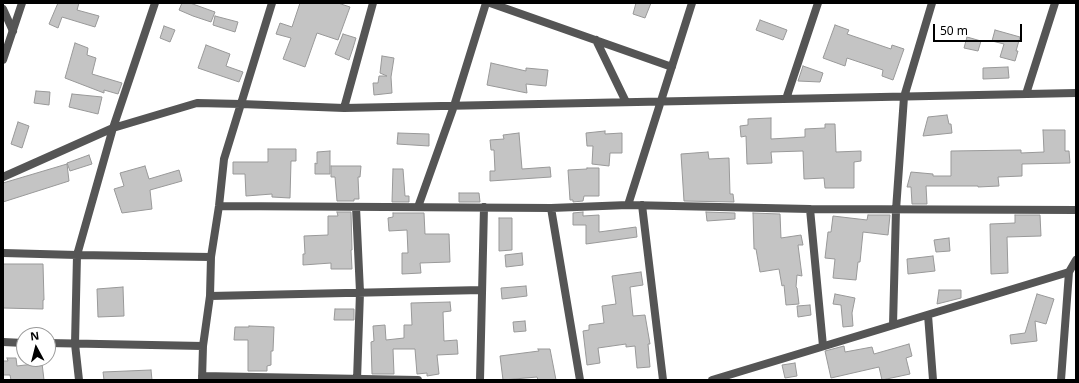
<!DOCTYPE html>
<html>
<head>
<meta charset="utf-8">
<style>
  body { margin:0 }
  #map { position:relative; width:1079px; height:383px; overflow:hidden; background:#fff; font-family:"Noto Sans",sans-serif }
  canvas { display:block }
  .frame { position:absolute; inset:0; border:4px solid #000; pointer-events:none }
  .north { position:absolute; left:16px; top:327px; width:40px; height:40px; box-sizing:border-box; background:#fff; border:1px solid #999; border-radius:50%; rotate:353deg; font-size:11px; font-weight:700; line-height:16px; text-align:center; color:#000 }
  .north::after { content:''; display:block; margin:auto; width:14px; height:18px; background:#000; clip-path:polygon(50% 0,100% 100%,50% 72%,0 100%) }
  .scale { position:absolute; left:933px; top:24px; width:89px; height:18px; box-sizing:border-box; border:2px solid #000; border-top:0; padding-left:5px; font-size:12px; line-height:14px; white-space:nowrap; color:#000; -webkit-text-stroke:3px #fff; paint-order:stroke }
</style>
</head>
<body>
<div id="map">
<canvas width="1079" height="383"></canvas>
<div class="frame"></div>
<div class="north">N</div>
<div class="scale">50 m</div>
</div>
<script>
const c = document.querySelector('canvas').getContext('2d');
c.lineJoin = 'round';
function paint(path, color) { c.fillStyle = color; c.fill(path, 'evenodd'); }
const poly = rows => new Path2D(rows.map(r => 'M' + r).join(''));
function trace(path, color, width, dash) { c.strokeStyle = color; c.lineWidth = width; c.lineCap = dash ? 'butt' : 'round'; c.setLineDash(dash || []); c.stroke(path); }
const building = poly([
  [58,3,79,3,77,10,99,16,95,27,62,17,58,28,49,24,58,3],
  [182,3,190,3,215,12,211,22,193,16,179,10,182,3],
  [300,3,338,3,350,7,338,40,317,33,305,67,283,59,291,38,276,34,280,23,292,27,300,3],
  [636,3,651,3,645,18,633,14,636,3],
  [215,16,238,22,235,32,213,25,215,16],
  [760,20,787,30,783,40,756,30,760,20],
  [835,25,849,30,847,34,891,49,892,45,904,49,893,80,882,76,883,70,847,58,845,66,823,58,835,25],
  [164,26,175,30,170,42,160,38,164,26],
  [995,30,1020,37,1016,51,1018,51,1015,61,1000,57,1004,44,992,41,995,30],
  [343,34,356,38,353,48,349,60,335,54,343,34],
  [967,37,981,41,978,51,964,48,967,37],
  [75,43,88,48,87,55,96,58,92,74,122,83,118,94,104,90,104,93,65,78,75,43],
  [206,45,230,54,226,66,243,72,239,82,198,68,206,45],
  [382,56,394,58,391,77,392,93,374,95,373,83,378,83,379,76,387,76,380,73,382,56],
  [491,63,526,71,526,68,548,70,546,86,526,84,527,93,487,85,491,63],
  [803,66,823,73,820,82,798,81,803,66],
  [1008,67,1009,78,983,79,983,68,1008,67],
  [36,91,50,92,49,105,34,103,36,91],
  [72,94,102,97,98,114,69,107,72,94],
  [947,115,949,124,951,124,952,133,923,136,928,117,947,115],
  [771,118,771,139,805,137,805,129,825,128,825,124,835,124,836,152,861,151,861,161,854,162,854,188,825,188,824,178,804,179,803,151,771,152,772,163,747,164,746,136,741,137,740,126,748,125,748,119,771,118],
  [18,122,29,126,22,148,11,144,18,122],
  [1043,130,1065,130,1065,151,1069,151,1070,163,1022,164,1022,176,998,177,999,186,978,187,978,186,926,186,927,204,912,204,911,187,907,187,911,172,933,174,933,176,951,176,951,151,1021,150,1021,153,1044,152,1043,130],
  [605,131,605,134,622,133,622,153,610,153,609,166,592,164,593,146,587,146,586,133,605,131],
  [398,133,429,134,429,146,397,144,398,133],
  [519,133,522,169,550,167,551,177,490,181,490,171,495,171,494,150,491,150,490,140,504,139,503,135,519,133],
  [268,149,296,149,296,161,291,161,290,198,272,197,272,194,246,196,245,174,233,174,233,162,268,162,268,149],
  [330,151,330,174,315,174,315,163,317,164,317,152,330,151],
  [708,152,709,159,729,158,730,194,733,194,734,202,684,201,681,154,708,152],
  [89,155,92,164,70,171,67,163,89,155],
  [67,164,69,181,3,202,3,183,67,164],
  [145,166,149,179,179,170,182,181,150,190,152,209,122,213,114,189,124,186,120,173,145,166],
  [331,166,361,166,360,177,358,177,359,199,354,199,354,201,337,201,335,177,331,177,331,166],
  [587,168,599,168,599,196,584,196,583,201,573,202,573,200,570,200,568,170,587,169,587,168],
  [393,169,403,169,405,196,409,196,409,202,392,202,393,169],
  [459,193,479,193,480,202,459,202,459,193],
  [337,212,351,212,352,250,351,250,352,269,331,269,331,263,303,265,303,254,305,254,304,236,328,235,328,216,338,216,337,212],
  [583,212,583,216,599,215,599,232,636,227,637,237,586,244,586,225,573,225,573,213,583,212],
  [706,212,735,213,735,219,707,221,706,212],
  [393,213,424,213,425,234,449,234,450,262,420,263,421,273,402,274,402,253,408,253,407,230,389,231,388,218,393,217,393,213],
  [753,213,780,214,781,238,801,235,803,245,798,245,802,276,797,275,796,287,797,288,799,304,786,305,784,285,782,286,779,269,760,272,756,249,754,249,753,213],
  [868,215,890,215,888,235,863,232,860,262,858,262,856,280,833,278,835,259,825,258,828,232,831,232,833,216,867,220,868,215],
  [1015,215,1040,215,1041,236,1007,237,1008,273,991,274,990,224,1015,223,1015,215],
  [499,218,512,218,512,250,499,251,499,218],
  [949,238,950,251,936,252,934,240,949,238],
  [522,253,523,265,506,267,505,255,522,253],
  [933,256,935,271,908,274,907,259,933,256],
  [3,264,43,264,44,300,43,300,43,309,3,308,3,264],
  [641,272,643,285,630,287,633,316,645,315,650,344,648,344,650,367,637,368,635,346,626,347,626,344,598,348,600,363,587,365,583,331,589,330,589,325,604,323,602,306,616,304,612,276,641,272],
  [526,286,527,296,502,299,501,288,526,286],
  [123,287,124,316,98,317,97,289,123,287],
  [939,290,961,290,961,298,937,304,939,290],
  [835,294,855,298,852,313,853,326,843,327,841,305,833,304,835,294],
  [1037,294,1054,299,1046,324,1035,321,1037,341,1011,344,1010,335,1025,333,1037,294],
  [450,302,451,311,443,312,444,341,457,340,458,354,437,355,439,374,427,376,427,373,417,374,415,349,393,349,394,374,372,374,371,342,374,341,373,326,385,325,386,340,404,338,404,325,412,325,411,303,450,302],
  [810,305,811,315,798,317,797,306,810,305],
  [335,309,354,309,354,320,334,320,335,309],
  [525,321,526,331,514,332,513,322,525,321],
  [249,326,274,327,273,351,271,351,271,365,267,366,267,371,248,371,248,340,234,340,235,327,249,327,249,326],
  [909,344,912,356,906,358,910,374,882,380,879,367,831,378,825,351,844,346,845,352,872,347,874,354,909,344],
  [538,349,550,349,556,380,538,380,537,377,503,380,500,356,539,351,538,349],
  [7,358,16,358,17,366,42,363,44,380,11,380,10,375,3,375,3,361,8,361,7,358],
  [795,363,797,376,785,378,782,365,795,363],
  [151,370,152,380,104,380,103,372,151,370]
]);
const minor = poly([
  [490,3,672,67],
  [3,9,13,31],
  [596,40,626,102],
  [1026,94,1055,3],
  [786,99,818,3],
  [344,108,373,3],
  [3,177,113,128,197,103,241,104,344,108,1076,93],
  [628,205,692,3],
  [642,205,663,380],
  [219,206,551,208,628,205,810,209,1076,210],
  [356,207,360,292,357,380],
  [418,207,454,106,486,3],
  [551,208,580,380],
  [810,209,823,346],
  [3,253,77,255,211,257],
  [210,296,482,290],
  [928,315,933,380],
  [893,325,896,210,904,97,932,3],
  [3,342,24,343],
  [48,343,203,346],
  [202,376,418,380],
  [79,380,75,344,77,255,113,128,155,3],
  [202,380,203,346,210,296,211,257,219,206,224,159,272,3],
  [480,380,484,207],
  [712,380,1069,272],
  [1061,380,1069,272,1076,260]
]);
const tertiary = poly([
  [3,60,22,3]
]);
paint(building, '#c4c4c4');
trace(building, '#999', 1);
trace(minor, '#555', 8);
trace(tertiary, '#555', 8);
</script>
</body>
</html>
